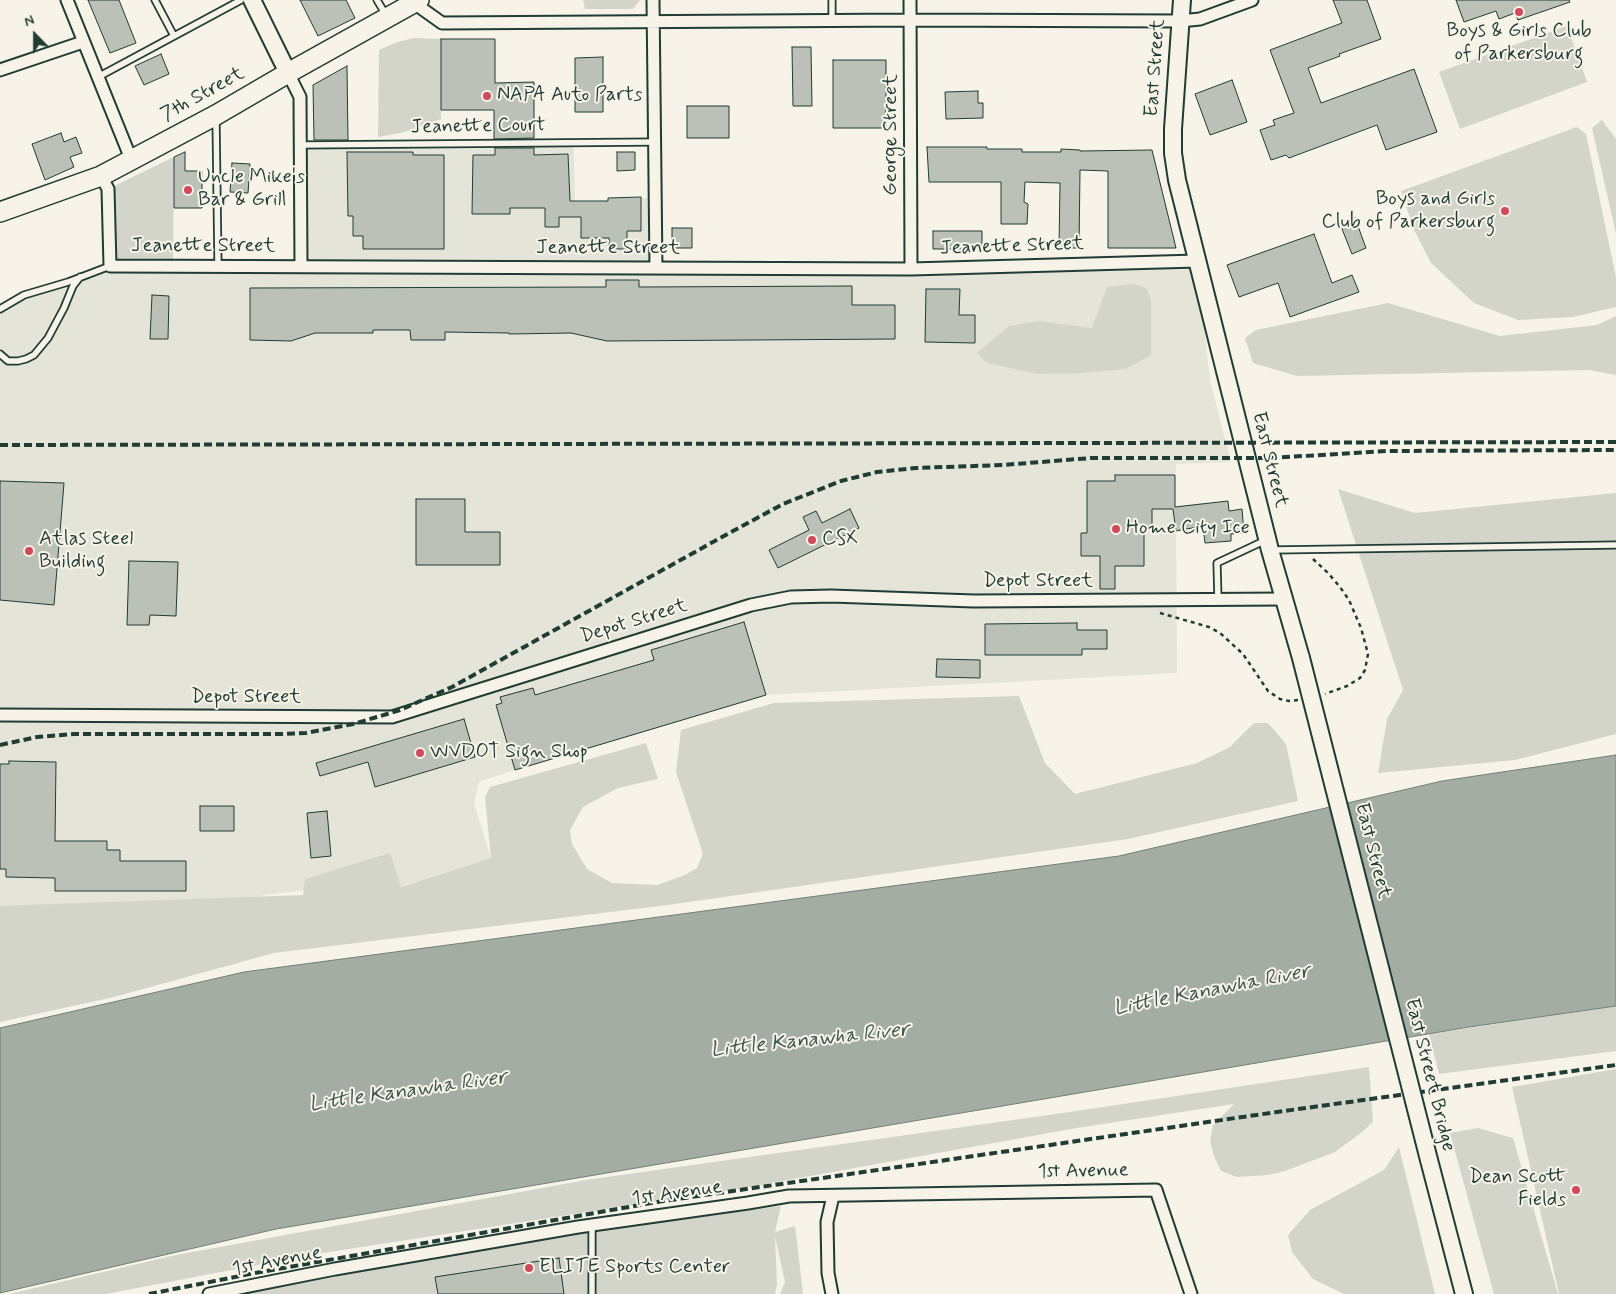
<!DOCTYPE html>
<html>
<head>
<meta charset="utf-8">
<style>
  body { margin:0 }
  #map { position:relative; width:1616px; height:1294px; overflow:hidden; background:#f7f3e8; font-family:Mynerve,sans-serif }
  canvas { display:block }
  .north { position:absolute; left:10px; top:10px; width:50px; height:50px; -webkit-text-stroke:4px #f7f3e8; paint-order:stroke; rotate:338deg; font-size:14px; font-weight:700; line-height:20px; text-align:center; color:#1f3d34 }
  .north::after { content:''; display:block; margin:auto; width:18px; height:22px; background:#1f3d34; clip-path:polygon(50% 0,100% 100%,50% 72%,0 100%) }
</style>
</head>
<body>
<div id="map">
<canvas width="1616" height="1294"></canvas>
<div class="north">N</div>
</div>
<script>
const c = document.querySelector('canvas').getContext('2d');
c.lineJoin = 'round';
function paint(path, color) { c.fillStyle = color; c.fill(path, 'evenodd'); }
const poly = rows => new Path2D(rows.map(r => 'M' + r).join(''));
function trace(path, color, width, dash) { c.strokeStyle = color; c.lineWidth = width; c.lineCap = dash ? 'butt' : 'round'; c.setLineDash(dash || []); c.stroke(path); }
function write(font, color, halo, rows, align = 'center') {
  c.font = font + ' Mynerve,sans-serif'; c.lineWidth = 4; c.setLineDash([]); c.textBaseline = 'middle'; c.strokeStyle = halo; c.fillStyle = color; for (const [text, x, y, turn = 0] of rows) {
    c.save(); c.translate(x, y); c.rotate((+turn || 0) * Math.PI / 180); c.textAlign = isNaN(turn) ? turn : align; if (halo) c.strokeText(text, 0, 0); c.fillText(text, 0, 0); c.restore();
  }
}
const built = poly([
  [574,143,575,201,608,201,608,198,656,198,656,267,1197,261,1210,380,1231,462,1176,464,1173,507,1201,503,1203,526,1176,531,1177,673,766,695,515,770,479,782,474,803,491,858,400,887,390,854,305,890,187,905,0,906,0,309,24,295,110,266,301,266,300,145]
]);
const green = poly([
  [583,0,640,0,633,9,585,9],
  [1567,26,1587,82,1460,129,1439,72],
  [413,38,441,39,441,119,405,132,378,137,379,50,395,43],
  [1602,120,1616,139,1616,234,1592,128],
  [1577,127,1586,134,1616,277,1616,307,1573,317,1518,320,1474,303,1431,263,1414,230,1401,191],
  [174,157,173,266,110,266,108,189],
  [1134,284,1146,288,1151,300,1151,355,1126,369,1081,373,1038,374,987,363,977,353,1009,326,1038,321,1092,328,1107,287],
  [1388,303,1500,336,1597,325,1616,316,1616,375,1589,370,1297,376,1253,363,1245,338,1256,330],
  [1338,489,1415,513,1616,493,1616,734,1515,760,1378,773,1387,719,1403,690],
  [1019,696,1045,763,1075,794,1197,763,1230,747,1254,723,1268,723,1286,744,1298,801,1128,839,668,905,274,953,114,997,0,1022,0,906,303,895,305,879,390,853,401,887,491,858,485,797,490,787,646,743,658,779,618,788,583,807,570,830,572,844,587,869,612,883,657,885,685,875,697,868,703,854,676,772,681,730,774,703],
  [1616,1006,1616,1051,1439,1074,1429,1034],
  [1369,1067,1373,1122,1362,1132,1335,1152,1285,1171,1268,1175,1237,1177,1221,1171,1214,1156,1210,1141,1213,1125,1234,1104,1077,1128,755,1186,310,1255,106,1294,9,1294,176,1255,586,1180,1070,1112],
  [1616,1069,1616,1294,1559,1294,1512,1087],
  [1478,1128,1513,1138,1558,1294,1494,1294,1450,1133],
  [1399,1147,1435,1294,1344,1294,1313,1279,1292,1252,1288,1235,1310,1210,1384,1170],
  [781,1206,775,1232,795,1226,803,1294,780,1294,785,1282,775,1236,777,1285,775,1294,238,1294,590,1231]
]);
const water = poly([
  [1616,755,1616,1006,1469,1027,276,1229,0,1293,0,1028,244,972,1119,856,1442,781,1616,755]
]);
const building = poly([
  [88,0,119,0,136,43,110,53,88,0],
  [300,0,346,0,355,18,318,36,300,0],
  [1333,0,1367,0,1381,39,1339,54,1340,56,1308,68,1321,103,1414,69,1437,132,1386,150,1377,125,1289,158,1286,155,1271,160,1260,130,1275,125,1273,120,1294,113,1270,50,1342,23,1333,0],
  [1456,0,1569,0,1570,2,1518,20,1515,13,1499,19,1496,11,1464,22,1456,0],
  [441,39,495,39,495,83,534,82,534,138,494,139,494,110,441,110,441,39],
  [792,47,811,47,812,106,793,106,792,47],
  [161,54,169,74,144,85,135,66,161,54],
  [603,57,603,112,575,112,575,58,603,57],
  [833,60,886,60,886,128,833,128,833,60],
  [347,66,348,140,314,140,313,85,347,66],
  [1232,80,1247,122,1210,135,1195,94,1232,80],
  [978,91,978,103,983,103,983,118,946,119,945,92,978,91],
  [687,106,729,106,729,138,687,138,687,106],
  [61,133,64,142,76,137,82,153,70,157,74,167,45,180,32,144,61,133],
  [927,147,987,147,987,149,1022,149,1022,152,1061,152,1061,149,1080,150,1080,151,1152,150,1176,248,1108,248,1108,171,1080,170,1079,248,1059,248,1060,183,1025,182,1024,202,1028,204,1027,224,1001,224,1001,182,929,182,927,147],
  [495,148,534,148,534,155,568,154,570,201,608,201,608,198,641,197,641,231,627,231,627,249,609,249,609,238,581,238,581,217,559,217,559,227,545,227,545,208,510,208,510,214,472,214,473,155,495,155,495,148],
  [185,152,185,171,202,171,202,208,174,208,174,157,185,152],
  [347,152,413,152,413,155,444,155,444,249,363,249,363,236,353,236,353,216,348,216,347,152],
  [617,152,635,152,635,170,617,171,617,152],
  [232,163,250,164,248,193,230,192,232,163],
  [1355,218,1366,248,1352,254,1340,224,1355,218],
  [672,228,692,228,692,248,672,248,672,228],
  [933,231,982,231,982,249,933,249,933,231],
  [1314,234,1332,283,1352,275,1359,292,1290,317,1278,283,1239,297,1227,265,1314,234],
  [606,280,639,280,639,287,852,286,852,305,895,305,895,339,607,341,571,333,509,334,509,333,445,332,445,340,411,340,410,330,373,330,373,333,315,333,291,341,250,340,250,288,606,287,606,280],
  [926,289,960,289,959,315,975,315,975,343,925,342,926,289],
  [152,295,169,296,168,339,150,339,152,295],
  [1115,475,1175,475,1175,507,1228,501,1229,511,1242,509,1244,533,1231,534,1231,541,1205,543,1203,526,1176,531,1173,509,1152,509,1152,526,1144,526,1144,566,1115,566,1115,589,1100,589,1100,556,1081,556,1081,533,1087,533,1087,481,1115,481,1115,475],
  [0,481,64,483,54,605,0,600,0,481],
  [416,499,465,499,465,532,500,532,500,565,416,565,416,499],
  [850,509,859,528,778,568,769,550,809,530,803,517,816,511,822,523,850,509],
  [129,561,178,562,176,616,150,615,149,625,127,625,129,561],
  [744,622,766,695,515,770,496,705,502,703,500,697,533,688,535,695,654,660,651,650,744,622],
  [1077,623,1077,630,1107,630,1107,649,1082,649,1082,655,985,655,985,624,1077,623],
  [937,659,980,660,980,678,936,677,937,659],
  [464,719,475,757,375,787,368,762,320,776,316,763,464,719],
  [9,761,56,762,55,841,107,841,107,850,120,850,120,861,186,861,186,891,55,891,55,878,6,877,6,869,0,869,0,764,9,764,9,761],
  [200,806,234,806,234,831,200,831,200,806],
  [327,811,331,856,311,858,307,813,327,811],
  [559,1258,564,1294,438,1294,435,1277,559,1258]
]);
const path = poly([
  [1313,559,1328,573,1340,587,1349,600,1361,628,1368,654,1365,670,1360,678,1347,686,1325,694],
  [1160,613,1209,627,1220,633,1243,654,1268,691,1280,699,1289,701,1298,700]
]);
const lane = poly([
  [155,0,174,36],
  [377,0,386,15],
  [832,0,832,20],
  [98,77,241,0],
  [216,119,218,266],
  [300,145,655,142],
  [0,309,24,295,68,282,110,266],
  [0,354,8,361,18,361,26,359,34,355,48,338,64,308,73,286,80,277],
  [1273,550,1616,545],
  [1218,600,1217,563,1266,540],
  [592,1224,592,1294]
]);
const street = poly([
  [67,0,131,159],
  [653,0,656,268],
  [910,0,911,269],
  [414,3,442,23,910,20,1180,21,1200,19,1252,0],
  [0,70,83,42],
  [288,73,300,97,301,266],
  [101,176,108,189,110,266,911,269,1197,261],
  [0,715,392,717,751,605,791,597,831,596,974,601,1284,599],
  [209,1294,335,1269,578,1227,748,1203,789,1196,1156,1190,1191,1294],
  [832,1294,828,1273,827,1222,833,1196]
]);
const secondary = poly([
  [252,0,288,73],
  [1182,0,1173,129,1173,153,1177,180,1270,550,1301,658],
  [1429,1160,1464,1294]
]);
const primary = poly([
  [0,212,101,176,216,115,288,73,419,0]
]);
const rail = poly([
  [0,445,1616,442],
  [0,745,37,737,74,734,280,734,306,733,353,724,377,717,400,710,452,687,722,537,783,504,841,481,877,472,916,468,1003,465,1091,458,1271,458,1386,451,1616,450],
  [149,1294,255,1273,657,1202,1277,1112,1616,1065]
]);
const secondaryBridge = poly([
  [1301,658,1429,1160]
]);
const markers = [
  [1519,12,5,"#d1495b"],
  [487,96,5,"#d1495b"],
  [188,190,5,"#d1495b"],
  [1505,211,5,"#d1495b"],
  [1116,529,5,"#d1495b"],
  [812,540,5,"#d1495b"],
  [29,551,5,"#d1495b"],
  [420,753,5,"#d1495b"],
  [1576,1190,5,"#d1495b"],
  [529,1268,5,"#d1495b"]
];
const poiNames = [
  ["Boys & Girls Club",1519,32,"center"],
  ["of Parkersburg",1519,55,"center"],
  ["NAPA Auto Parts",497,96],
  ["Uncle Mike's",198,178],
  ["Bar & Grill",198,201],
  ["Boys and Girls",1495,200,"right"],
  ["Club of Parkersburg",1495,223,"right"],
  ["Home City Ice",1126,529],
  ["Atlas Steel",39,540],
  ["Building",39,563],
  ["CSX",822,540],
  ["WVDOT Sign Shop",430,753],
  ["Dean Scott",1566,1178,"right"],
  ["Fields",1566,1201,"right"],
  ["ELITE Sports Center",539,1268]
];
const streetNames = [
  ["East Street",1156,68,-86],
  ["7th Street",203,95,-29],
  ["Jeanette Court",478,127,-1],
  ["George Street",892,135,-90],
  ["Jeanette Street",203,247],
  ["Jeanette Street",1012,247,-2],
  ["Jeanette Street",608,249],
  ["East Street",1269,460,76],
  ["Depot Street",1038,582],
  ["Depot Street",634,622,-17],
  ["Depot Street",246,698],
  ["East Street",1372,851,76],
  ["East Street Bridge",1429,1075,76],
  ["1st Avenue",1083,1172,-1],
  ["1st Avenue",677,1194,-8],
  ["1st Avenue",277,1262,-11]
];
const waterNames = [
  ["Little Kanawha River",1212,991,-11],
  ["Little Kanawha River",810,1041,-6],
  ["Little Kanawha River",408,1092,-8]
];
paint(built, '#e5e4d9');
paint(green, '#d3d5ca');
paint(water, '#a4ada3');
trace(water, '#6f8077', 1);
paint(building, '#bbc1b6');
trace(building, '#1f3d34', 1);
trace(lane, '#1f3d34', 9);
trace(street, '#1f3d34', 15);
trace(secondary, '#1f3d34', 20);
trace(primary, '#1f3d34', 22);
trace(path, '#1f3d34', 2.5, [4, 4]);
trace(lane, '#f7f3e8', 5.5);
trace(street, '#f7f3e8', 11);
trace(secondary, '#f7f3e8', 16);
trace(primary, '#f7f3e8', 19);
trace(rail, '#1f3d34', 4, [8, 4]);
trace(secondaryBridge, '#1f3d34', 20, []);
trace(secondaryBridge, '#f7f3e8', 16);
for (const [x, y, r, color] of markers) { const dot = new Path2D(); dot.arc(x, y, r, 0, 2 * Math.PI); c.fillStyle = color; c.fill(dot); trace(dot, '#f7f3e8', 2); }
write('20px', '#1f3d34', '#f7f3e8', poiNames, 'left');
write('20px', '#1f3d34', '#f7f3e8', streetNames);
write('italic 21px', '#405950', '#f7f3e8', waterNames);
</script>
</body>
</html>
